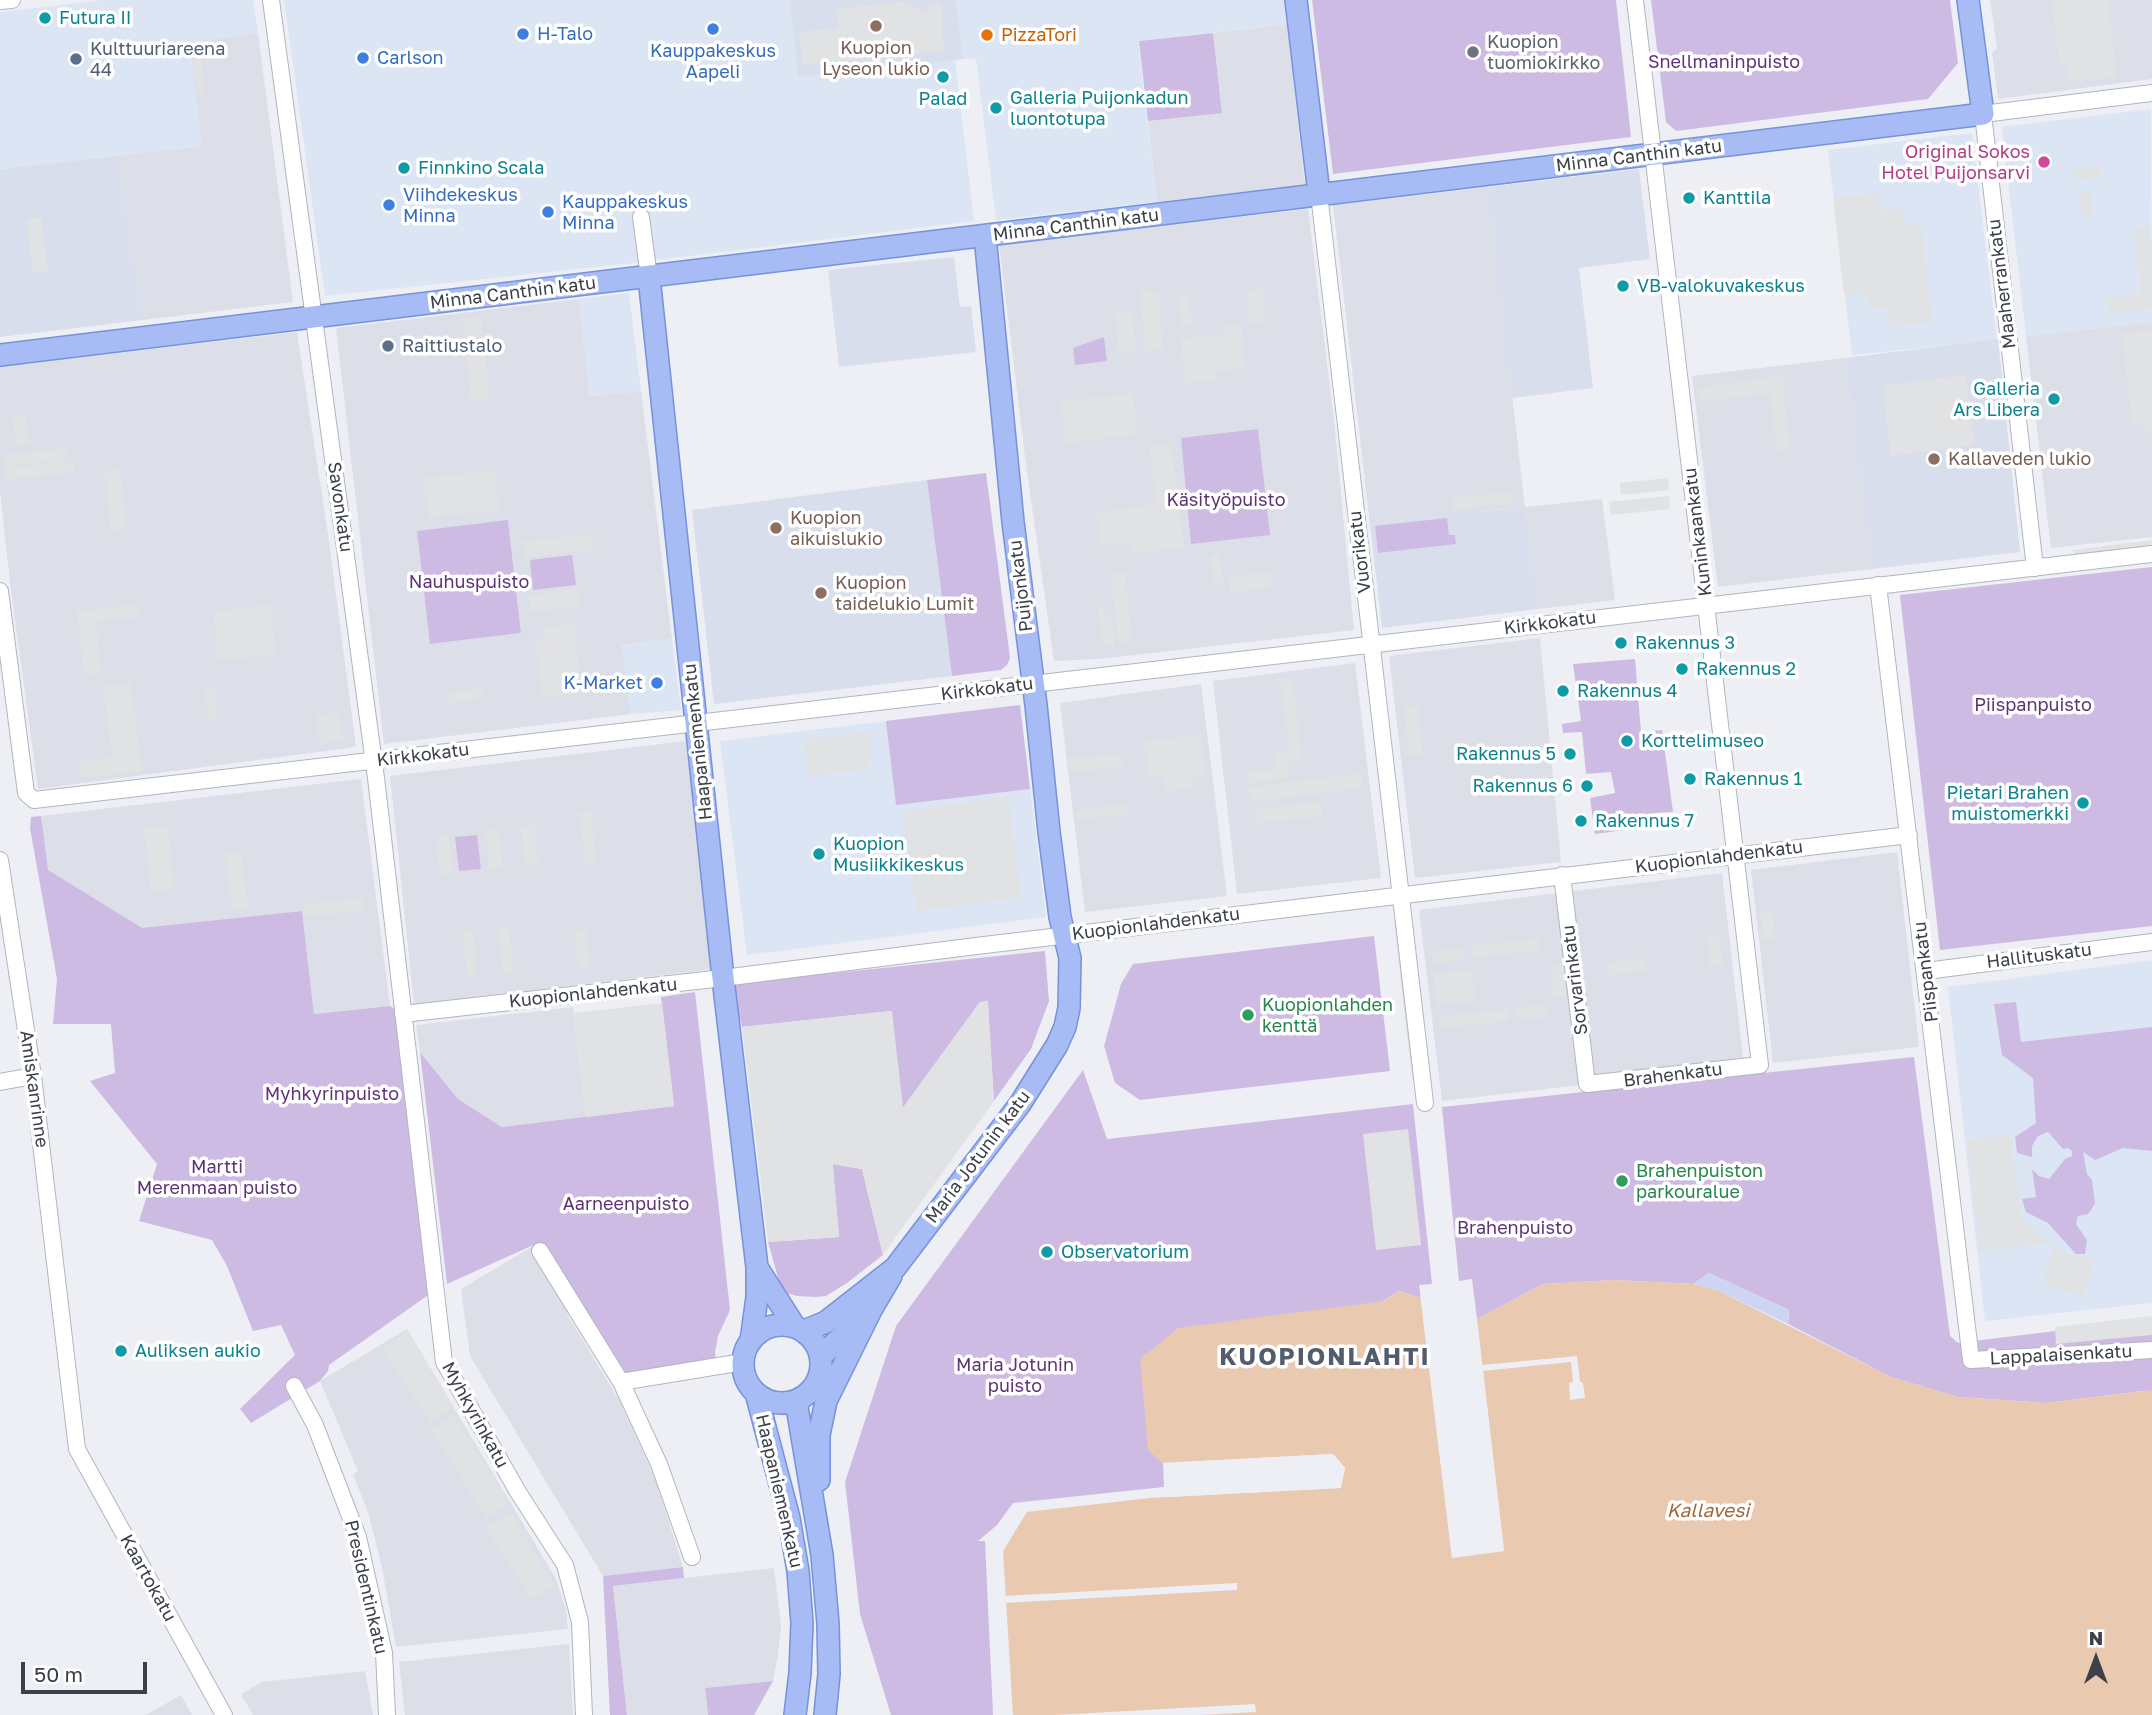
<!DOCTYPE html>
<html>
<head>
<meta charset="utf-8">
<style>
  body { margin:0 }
  #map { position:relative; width:2152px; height:1715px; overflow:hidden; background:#edeff5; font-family:"Golos Text",sans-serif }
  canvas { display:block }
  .north { position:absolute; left:2061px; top:1624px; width:70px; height:70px; -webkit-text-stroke:5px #fff; paint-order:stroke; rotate:0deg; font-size:19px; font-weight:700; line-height:28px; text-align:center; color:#3b4049 }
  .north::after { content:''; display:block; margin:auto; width:24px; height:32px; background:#3b4049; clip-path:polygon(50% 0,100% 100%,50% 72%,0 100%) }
  .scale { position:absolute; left:21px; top:1662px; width:126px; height:32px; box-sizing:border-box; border:4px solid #3b4049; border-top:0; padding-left:9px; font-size:21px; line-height:24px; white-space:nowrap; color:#3b4049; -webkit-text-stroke:5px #fff; paint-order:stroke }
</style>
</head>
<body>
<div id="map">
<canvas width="2152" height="1715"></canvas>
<div class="north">N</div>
<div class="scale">50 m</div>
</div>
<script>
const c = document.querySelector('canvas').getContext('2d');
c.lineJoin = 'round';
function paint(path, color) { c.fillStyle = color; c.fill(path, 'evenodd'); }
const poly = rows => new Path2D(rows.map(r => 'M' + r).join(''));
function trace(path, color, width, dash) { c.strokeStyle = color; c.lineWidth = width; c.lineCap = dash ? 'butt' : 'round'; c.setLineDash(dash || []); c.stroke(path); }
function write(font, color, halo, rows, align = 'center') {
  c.font = font + ' "Golos Text",sans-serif'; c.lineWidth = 7; c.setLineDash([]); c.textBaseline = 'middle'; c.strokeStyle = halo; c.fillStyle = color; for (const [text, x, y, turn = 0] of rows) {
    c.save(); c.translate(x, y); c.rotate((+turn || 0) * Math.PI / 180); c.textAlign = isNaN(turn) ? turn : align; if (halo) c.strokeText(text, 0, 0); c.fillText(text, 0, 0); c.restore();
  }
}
const residential = poly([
  [1990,0,2152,0,2152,79,1998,99,1992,53,1997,48],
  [1287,24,1305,185,1157,202,1148,121,1222,112,1213,33],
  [258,33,293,302,143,320,116,156,202,146,189,42],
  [1488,187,1525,507,1602,499,1615,600,1538,609,1525,507,1370,524,1333,205],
  [1308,209,1334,420,1354,630,1099,659,1054,661,1025,457,999,244],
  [579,299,590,396,641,391,672,639,622,645,631,714,384,744,336,328],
  [508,520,521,633,431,644,430,644],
  [2152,322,2152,537,2051,548,2026,336],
  [297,332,329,541,356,747,38,789,10,583,0,491,0,367],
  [1845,358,1872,569,1718,587,1692,376],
  [1540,638,1561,862,1415,878,1389,656],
  [1355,663,1381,878,1237,894,1213,681],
  [1201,684,1227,896,1085,912,1060,703],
  [686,741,713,969,414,1004,390,776],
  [361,779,390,1006,314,1014,302,911,142,929,47,870,41,816],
  [1897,852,1919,1047,1773,1063,1751,870],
  [1722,873,1744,1066,1442,1101,1419,910],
  [573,1007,586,1117,502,1127,458,1099,420,1052,416,1025],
  [540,1242,588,1312,567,1314,619,1400,656,1481,683,1567,603,1576,470,1356,461,1289],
  [407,1329,556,1579,566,1609,568,1629,396,1647,382,1567,368,1512,353,1475,358,1471,320,1381],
  [774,1568,781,1626,778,1654,773,1681,705,1688,708,1715,627,1715,613,1586],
  [569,1644,573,1715,405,1715,399,1662],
  [365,1671,373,1715,253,1715,241,1694,262,1682],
  [181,1695,192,1715,146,1715]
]);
const commercial = poly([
  [103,0,253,0,258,33,189,42,202,146,0,169,0,12],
  [284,0,790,0,955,59,974,221,625,264,325,296],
  [956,0,1284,0,1287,24,1138,41,1157,202,996,220,976,58,963,59],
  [2151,109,2152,322,2026,336,2002,127],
  [1972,133,1997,340,1852,355,1828,150],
  [629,293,641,391,590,396,579,299],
  [672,639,681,710,631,714,622,645],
  [1020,705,1046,917,747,955,720,741],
  [2152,960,2152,1303,1985,1321,1948,987]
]);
const education = poly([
  [790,0,956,0,963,59,798,77],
  [116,156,143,320,0,337,0,169],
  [1639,169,1650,259,1579,268,1593,388,1512,398,1488,187],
  [954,257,960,307,971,306,976,352,839,367,828,270],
  [1998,339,2020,552,1872,569,1845,358],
  [927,480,952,676,714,704,692,510],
  [1525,507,1538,609,1382,628,1370,524]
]);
const green = poly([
  [1312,0,1616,0,1631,137,1333,174],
  [1651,0,1950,0,1958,63,1928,99,1676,131,1666,122],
  [1213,33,1222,113,1148,121,1139,41],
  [1104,337,1107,361,1075,365,1073,348],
  [1258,429,1270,535,1191,544,1181,438],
  [986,473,1010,658,1007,665,1001,670,952,676,927,480],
  [1447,518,1449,535,1455,535,1456,544,1378,553,1375,526],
  [508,520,521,633,430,644,417,531],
  [572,555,576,585,533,590,530,560],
  [2152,567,2152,926,1940,950,1900,595],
  [1635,659,1641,732,1662,730,1673,812,1654,813,1654,826,1595,834,1590,798,1615,793,1611,772,1586,774,1582,732,1563,733,1562,724,1581,721,1573,664],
  [1020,705,1030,789,896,805,886,721],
  [41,816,48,870,142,928,302,911,314,1014,390,1006,403,1014,434,1291,329,1365,328,1371,320,1381,251,1423,240,1409,295,1355,281,1325,253,1331,227,1266,212,1240,139,1221,157,1164,90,1081,115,1073,111,1024,53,1024,57,979,30,828,31,817],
  [477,835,481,869,459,871,455,837],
  [1374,936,1390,1071,1140,1100,1115,1083,1104,1046,1121,984,1133,964],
  [1045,951,1049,1001,1031,1049,994,1101,987,1001,980,1002,902,1109,891,1011,742,1027,730,984],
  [695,992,730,1310,718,1336,715,1352,716,1366,621,1382,588,1325,588,1312,540,1242,447,1284,420,1052,458,1099,502,1127,674,1106,661,997],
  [2016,1002,2021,1042,2152,1027,2152,1151,2123,1148,2095,1160,2083,1152,2087,1174,2092,1180,2095,1204,2088,1214,2078,1216,2076,1224,2087,1240,2085,1254,2076,1254,2048,1223,2026,1212,2022,1199,2036,1197,2032,1169,2039,1176,2049,1179,2065,1159,2072,1156,2072,1151,2068,1148,2063,1149,2048,1132,2038,1136,2032,1146,2032,1157,2017,1153,2015,1137,2036,1123,2033,1078,2002,1055,1994,1004],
  [1914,1057,1950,1336,1958,1343,2152,1319,2152,1450,2143,1391,2046,1403,1958,1397,1891,1377,1788,1324,1789,1310,1709,1273,1693,1284,1613,1280,1543,1284,1477,1319,1472,1279,1459,1281,1442,1107],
  [1083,1070,1107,1139,1413,1104,1432,1284,1419,1285,1421,1298,1399,1291,1148,1449,1163,1463,1164,1487,1013,1503,997,1525,978,1541,985,1541,993,1715,891,1715,860,1614,845,1482,896,1326],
  [832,1164,862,1169,883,1255,847,1283,826,1296,816,1297,797,1296,782,1292,768,1242,839,1237],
  [683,1567,684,1578,613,1586,627,1715,610,1715,603,1576],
  [773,1681,754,1715,708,1715,705,1688]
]);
const sand = poly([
  [1709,1273,1789,1310,1788,1324,1719,1291,1693,1284]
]);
const parking = poly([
  [2052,0,2108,0,2117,77,2068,82,2066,64,2059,64],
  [904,2,905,6,915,7,924,13,931,5,941,2,944,51,803,65,799,32,838,28,836,9],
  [199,43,205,92,197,94,191,44],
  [2100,165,2102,177,2074,180,2073,168],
  [2091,191,2094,217,2082,219,2079,193],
  [1879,193,1881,211,1902,208,1904,225,1921,223,1932,322,1891,327,1889,308,1868,310,1866,293,1844,295,1833,198],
  [41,217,48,271,33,273,26,219],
  [2150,226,2152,249,2152,309,2108,314,2106,298,2141,294,2134,228],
  [1262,289,1266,322,1250,324,1247,291],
  [1158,291,1163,350,1145,351,1140,292],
  [1189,294,1192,325,1181,326,1178,295],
  [1132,310,1136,352,1119,354,1115,312],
  [481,316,490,398,471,400,462,318],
  [1241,324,1245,368,1217,371,1218,380,1185,383,1181,339,1225,334,1225,326],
  [2152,329,2152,433,2145,434,2144,425,2132,426,2122,333],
  [1966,375,1975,445,1891,456,1882,386],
  [1782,376,1790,449,1777,450,1770,394,1698,402,1697,388],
  [1133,393,1138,435,1066,443,1061,401],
  [26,416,29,444,16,445,13,417],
  [1171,444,1184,548,1131,554,1129,543,1100,546,1096,512,1156,504,1149,446],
  [66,448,67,460,5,466,3,455],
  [73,461,75,472,5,480,3,468],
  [120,469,127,529,111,531,104,471],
  [494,470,499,510,428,518,423,478],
  [1668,478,1669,490,1621,495,1620,483],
  [1510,492,1511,504,1454,510,1453,498],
  [1669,496,1670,509,1611,515,1609,502],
  [593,534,594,550,525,557,523,541],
  [2152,540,2152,546,2074,555,2073,550],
  [1220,554,1224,584,1214,586,1210,555],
  [1270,572,1272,588,1230,592,1229,576],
  [1125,573,1132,641,1118,643,1111,574],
  [578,589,580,606,531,612,529,595],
  [139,605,141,617,96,621,101,674,84,676,77,611],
  [270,605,276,654,218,661,213,612],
  [1098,605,1112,621,1116,652,1101,640],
  [574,624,582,693,542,698,535,641,546,640,544,628],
  [1292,678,1302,758,1290,759,1280,679],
  [131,683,142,771,81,778,79,761,112,757,103,687],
  [214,687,218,718,208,719,204,688],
  [483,688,485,699,450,703,449,692],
  [1418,706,1423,755,1409,757,1404,707],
  [339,711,343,741,320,744,316,715],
  [870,732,872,756,869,756,870,769,809,776,805,739],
  [1202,735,1206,776,1193,777,1194,789,1165,792,1163,776,1148,778,1144,741],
  [1287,752,1290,778,1248,783,1247,772,1276,769,1274,754],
  [1121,753,1122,767,1068,773,1066,759],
  [1361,773,1363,788,1250,802,1248,787],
  [1008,797,1021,897,916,911,903,811],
  [1321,801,1323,816,1257,824,1255,809],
  [1127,804,1128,814,1078,820,1077,810],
  [591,811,596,862,585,863,579,812],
  [168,825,174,889,151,891,144,828],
  [534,825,538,864,525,866,521,827],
  [499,829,503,868,490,870,486,831],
  [449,835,453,874,440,876,436,837],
  [241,852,248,908,232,910,225,854],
  [364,897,365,910,305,917,304,904],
  [1773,913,1775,938,1763,940,1761,914],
  [1400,921,1418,1077,1412,1078,1394,922],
  [509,928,513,973,503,974,498,929],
  [473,929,477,974,467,976,462,931],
  [586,930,590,969,579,970,574,931],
  [1719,935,1723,966,1710,967,1707,936],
  [1539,939,1540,951,1472,958,1471,946],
  [1463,948,1464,960,1433,963,1432,951],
  [1644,958,1646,971,1608,975,1606,963],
  [1563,965,1566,997,1554,998,1551,967],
  [1472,969,1476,1001,1436,1005,1433,973],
  [988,1001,994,1101,883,1255,862,1169,833,1164,839,1237,768,1242,742,1027,892,1011,903,1108,980,1002],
  [662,1003,674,1106,586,1117,574,1013],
  [1547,1005,1548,1017,1517,1020,1515,1008],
  [1509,1009,1510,1021,1442,1028,1441,1016],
  [1408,1129,1421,1245,1376,1250,1363,1134],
  [2011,1135,2021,1219,2050,1243,1980,1251,1967,1140],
  [2053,1248,2094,1261,2083,1296,2042,1284],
  [2152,1316,2152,1335,2056,1344,2055,1327],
  [407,1332,454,1407,431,1422,382,1348],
  [453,1415,510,1503,487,1518,430,1430],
  [510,1512,555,1586,532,1600,486,1527]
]);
const water = poly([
  [1613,1280,1693,1284,1719,1291,1891,1377,1958,1397,2046,1403,2152,1390,2152,1715,1013,1715,1003,1551,1027,1512,1150,1498,1340,1488,1345,1468,1333,1454,1163,1463,1148,1449,1140,1359,1178,1328,1384,1301,1399,1291,1421,1298,1452,1557,1504,1551,1477,1319,1543,1284]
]);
const pier = poly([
  [1420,1294,1425,1298,1455,1554,1500,1548,1474,1317,1476,1315,1482,1365,1577,1356,1580,1382,1583,1383,1585,1398,1570,1400,1569,1383,1573,1382,1571,1362,1483,1371,1504,1551,1452,1558],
  [1333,1454,1345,1468,1341,1488,1165,1497,1165,1494,1338,1484,1341,1469,1331,1457,1163,1466,1163,1463],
  [1237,1583,1237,1590,1004,1603,1004,1596],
  [1255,1704,1256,1712,1199,1715,1054,1715]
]);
const minor = poly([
  [271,0,376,778,444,1362,518,1492,565,1565,580,1622,584,1715],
  [0,1,12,0],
  [1319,194,1425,1103],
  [641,217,649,277],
  [2035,568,1983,114,2152,93],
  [1878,585,1971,1360,2152,1350],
  [0,591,26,793,34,800,2152,554],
  [0,860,33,1076,77,1449,224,1715],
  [1562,875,1587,1084,1760,1065,1635,0],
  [1926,971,2152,942],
  [403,1014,723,978,976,946,1909,835],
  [0,1082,33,1076],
  [540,1251,621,1382,743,1362],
  [621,1382,659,1464,692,1557],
  [294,1386,315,1425,358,1537,384,1653,387,1715]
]);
const major = poly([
  [1296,0,1319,194],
  [649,277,723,978,757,1267,757,1297,751,1341],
  [0,355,1983,114,1968,0],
  [758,1269,795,1327],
  '743 1364a39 39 0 1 1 78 0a39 39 0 1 1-78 0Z',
  [804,1331,826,1322,895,1268,1020,1104,1057,1045,1065,1027,1069,1008,1070,958,1060,917,1049,832,1036,705,1013,522,985,236],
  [821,1356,863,1317],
  [756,1393,789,1518,798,1571,802,1623,800,1673,795,1715],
  [796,1401,822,1555,828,1624,829,1674,825,1715],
  [819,1480,819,1435,826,1401,871,1310,891,1276]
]);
const markers = [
  [45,18,7,"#0f9aa8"],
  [876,26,7,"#8d6e63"],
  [713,29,7,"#3f7fe0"],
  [523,34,7,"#3f7fe0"],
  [987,35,7,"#e8710a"],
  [1473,52,7,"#6b7280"],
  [363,58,7,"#3f7fe0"],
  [76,59,7,"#5c6f8a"],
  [943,77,7,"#0f9aa8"],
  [996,108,7,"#0f9aa8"],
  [2044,162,7,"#d1479c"],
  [404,168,7,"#0f9aa8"],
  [1689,198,7,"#0f9aa8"],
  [389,205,7,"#3f7fe0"],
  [548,212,7,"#3f7fe0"],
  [1623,286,7,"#0f9aa8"],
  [388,346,7,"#5c6f8a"],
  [2054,399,7,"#0f9aa8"],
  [1934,459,7,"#8d6e63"],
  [776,528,7,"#8d6e63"],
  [821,593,7,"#8d6e63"],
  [1621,643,7,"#0f9aa8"],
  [1682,669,7,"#0f9aa8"],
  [657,683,7,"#3f7fe0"],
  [1563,691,7,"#0f9aa8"],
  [1627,741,7,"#0f9aa8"],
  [1570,754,7,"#0f9aa8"],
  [1690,779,7,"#0f9aa8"],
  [1587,786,7,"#0f9aa8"],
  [2083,803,7,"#0f9aa8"],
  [1581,821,7,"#0f9aa8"],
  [819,854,7,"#0f9aa8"],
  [1248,1015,7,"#2e9e5b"],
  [1622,1181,7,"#2e9e5b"],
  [1047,1252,7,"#0f9aa8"],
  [121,1351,7,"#0f9aa8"]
];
const cultureNames = [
  ["Futura II",59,18],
  ["Galleria Puijonkadun",1010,98],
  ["luontotupa",1010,119],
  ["Palad",943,99,"center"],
  ["Finnkino Scala",418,168],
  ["Kanttila",1703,198],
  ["VB-valokuvakeskus",1637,286],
  ["Galleria",2040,389,"right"],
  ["Ars Libera",2040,410,"right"],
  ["Rakennus 3",1635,643],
  ["Rakennus 2",1696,669],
  ["Rakennus 4",1577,691],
  ["Korttelimuseo",1641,741],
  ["Rakennus 5",1556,754,"right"],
  ["Rakennus 1",1704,779],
  ["Rakennus 6",1573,786,"right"],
  ["Pietari Brahen",2069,793,"right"],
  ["muistomerkki",2069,814,"right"],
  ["Rakennus 7",1595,821],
  ["Kuopion",833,844],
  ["Musiikkikeskus",833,865],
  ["Observatorium",1061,1252],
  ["Auliksen aukio",135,1351]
];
const shopNames = [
  ["H-Talo",537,34],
  ["Kauppakeskus",713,51,"center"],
  ["Aapeli",713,72,"center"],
  ["Carlson",377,58],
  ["Viihdekeskus",403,195],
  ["Minna",403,216],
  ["Kauppakeskus",562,202],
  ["Minna",562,223],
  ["K-Market",643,683,"right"]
];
const foodNames = [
  ["PizzaTori",1001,35]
];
const worshipNames = [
  ["Kuopion",1487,42],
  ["tuomiokirkko",1487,63]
];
const educationNames = [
  ["Kuopion",876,48,"center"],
  ["Lyseon lukio",876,69,"center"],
  ["Kallaveden lukio",1948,459],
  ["Kuopion",790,518],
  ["aikuislukio",790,539],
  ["Kuopion",835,583],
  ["taidelukio Lumit",835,604]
];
const serviceNames = [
  ["Kulttuuriareena",90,49],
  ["44",90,70],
  ["Raittiustalo",402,346]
];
const parkNames = [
  ["Snellmaninpuisto",1724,62],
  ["Käsityöpuisto",1226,500],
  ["Nauhuspuisto",469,582],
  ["Piispanpuisto",2033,705],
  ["Myhkyrinpuisto",332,1094],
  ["Martti",217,1167],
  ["Merenmaan puisto",217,1188],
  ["Aarneenpuisto",626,1204],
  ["Brahenpuisto",1515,1228],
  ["Maria Jotunin",1015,1365],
  ["puisto",1015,1386]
];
const hotelNames = [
  ["Original Sokos",2030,152],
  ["Hotel Puijonsarvi",2030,173]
];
const streetNames = [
  ["Minna Canthin katu",1639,156,-7],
  ["Minna Canthin katu",1076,225,-7],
  ["Maaherrankatu",2002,284,-97],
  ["Minna Canthin katu",513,293,-7],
  ["Savonkatu",340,507,82],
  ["Kuninkaankatu",1698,532,-97],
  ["Vuorikatu",1360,552,-97],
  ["Puijonkatu",1021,586,-97],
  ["Kirkkokatu",1550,623,-7],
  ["Kirkkokatu",987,689,-7],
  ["Haapaniemenkatu",698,742,-96],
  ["Kirkkokatu",423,755,-7],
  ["Kuopionlahdenkatu",1719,857,-7],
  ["Kuopionlahdenkatu",1156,924,-7],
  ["Hallituskatu",2039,956,-7],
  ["Piispankatu",1926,972,-97],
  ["Sorvarinkatu",1575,980,-97],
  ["Kuopionlahdenkatu",593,993,-6],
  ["Brahenkatu",1673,1075,-7],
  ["Amiskanrinne",34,1089,82],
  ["Maria Jotunin katu",978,1157,-53],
  ["Lappalaisenkatu",2061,1355,-3],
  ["Myhkyrinkatu",475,1415,61],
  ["Haapaniemenkatu",779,1491,77],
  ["Kaartokatu",148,1578,61],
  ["Presidentinkatu",366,1587,77]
];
const leisureNames = [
  ["Kuopionlahden",1262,1005],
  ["kenttä",1262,1026],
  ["Brahenpuiston",1636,1171],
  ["parkouralue",1636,1192]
];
const waterNames = [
  ["Kallavesi",1708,1511]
];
const districtNames = [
  ["KUOPIONLAHTI",1325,1357]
];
paint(residential, '#dcdfe8');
paint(commercial, '#dbe5f4');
paint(education, '#d9deec');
paint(green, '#cebbe4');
paint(sand, '#ced5f4');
paint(parking, '#e1e2e4');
paint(water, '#eac9b1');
paint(pier, '#edeff5');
trace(minor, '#b0b5c0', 18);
trace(major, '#7792d9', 24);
trace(minor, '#fff', 16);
trace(major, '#a7bbf4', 21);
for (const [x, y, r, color] of markers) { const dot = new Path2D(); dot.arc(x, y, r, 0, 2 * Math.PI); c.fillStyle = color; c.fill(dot); trace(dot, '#fff', 2.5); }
write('18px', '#0d838f', '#fff', cultureNames, 'left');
write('18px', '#366cbe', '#fff', shopNames, 'left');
write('18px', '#c56008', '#fff', foodNames, 'left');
write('18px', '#5b616d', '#fff', worshipNames, 'left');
write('18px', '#785e54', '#fff', educationNames, 'left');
write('18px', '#4e5e75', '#fff', serviceNames, 'left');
write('18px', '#5e3376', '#fff', parkNames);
write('18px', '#b23c85', '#fff', hotelNames, 'right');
write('18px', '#3b4049', '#fff', streetNames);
write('18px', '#27864d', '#fff', leisureNames, 'left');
write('italic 19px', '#a3693c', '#fff', waterNames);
c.letterSpacing = '2px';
write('bold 24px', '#535c6b', '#fff', districtNames);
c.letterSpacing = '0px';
</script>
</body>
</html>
